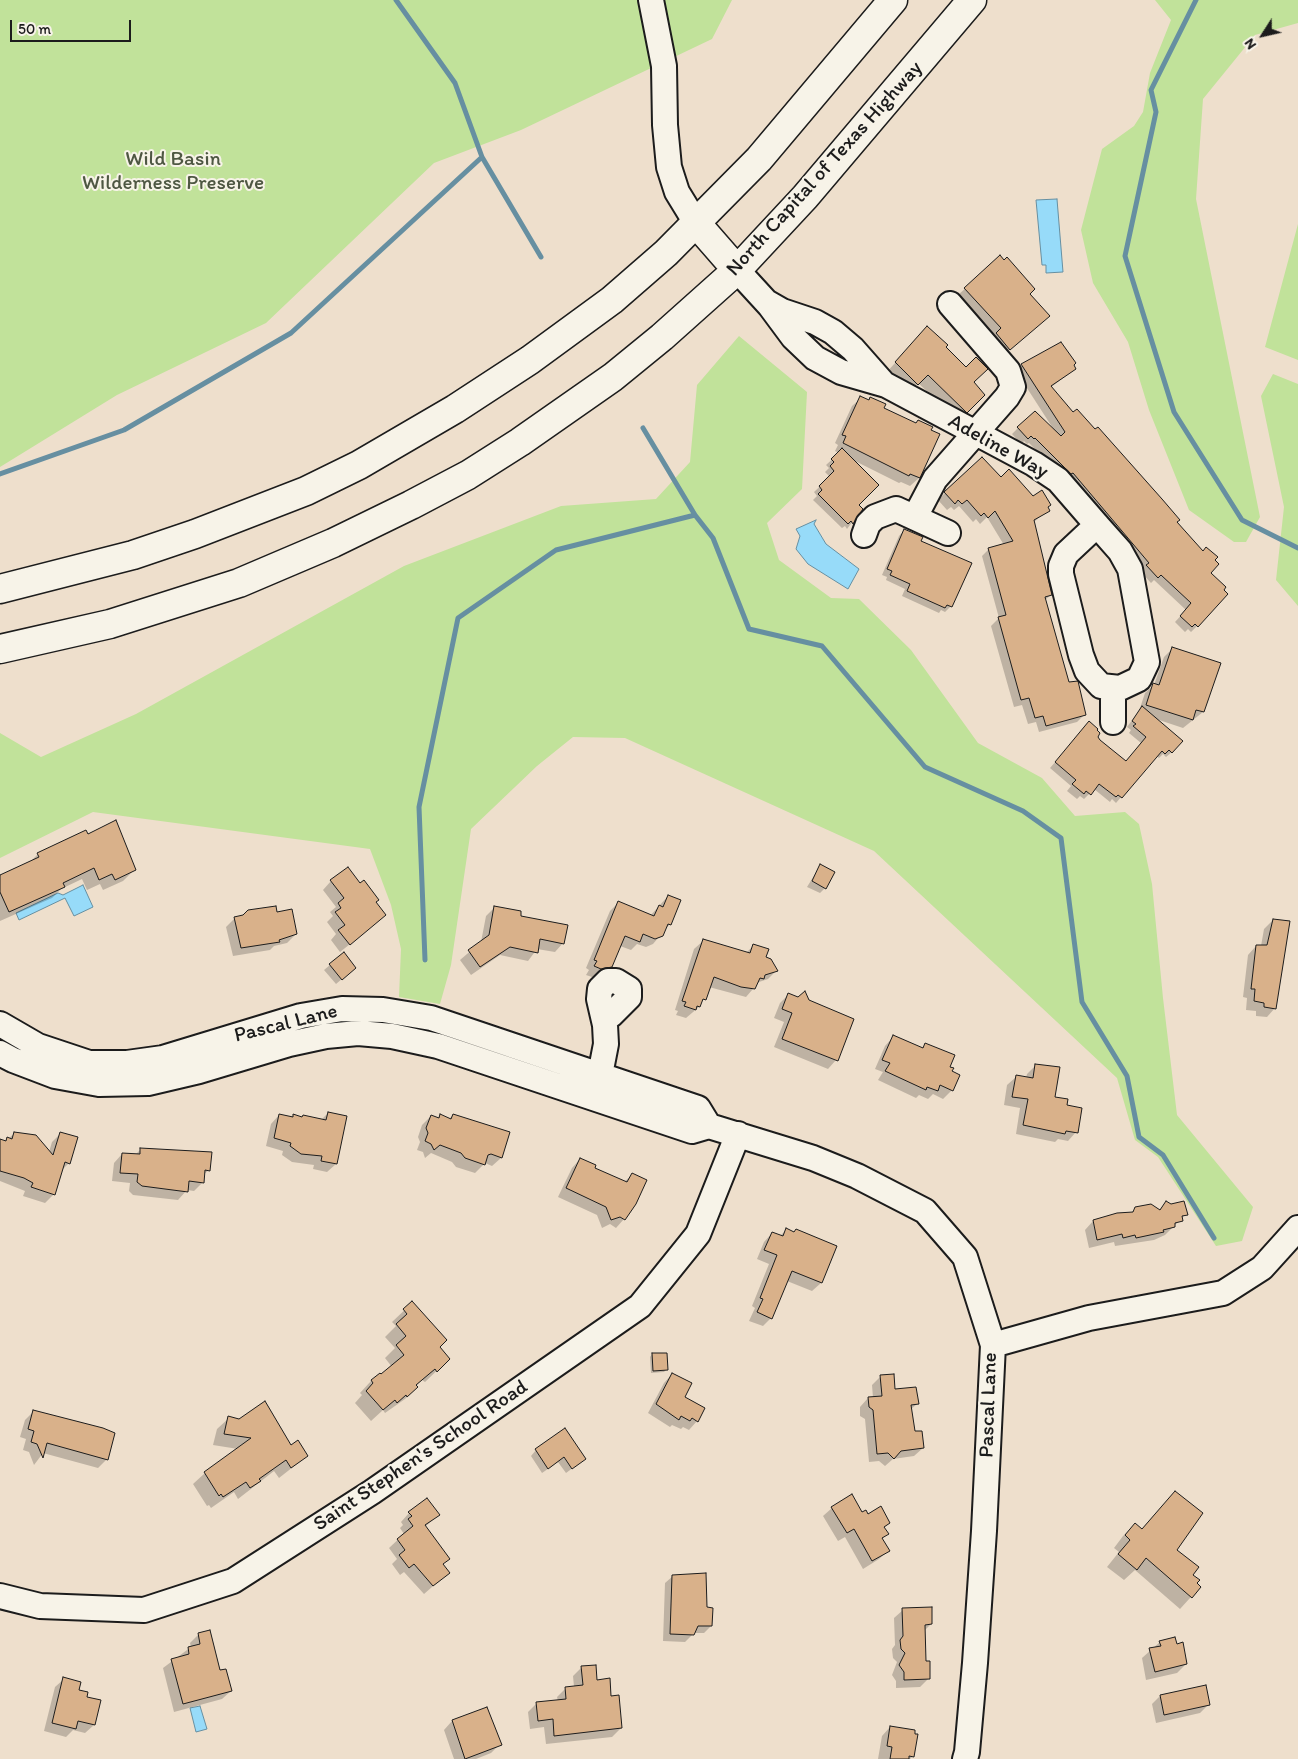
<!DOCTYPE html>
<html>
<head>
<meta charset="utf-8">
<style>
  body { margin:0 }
  #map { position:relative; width:1298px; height:1759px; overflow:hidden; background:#eedfcc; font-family:Itim,sans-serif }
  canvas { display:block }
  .north { position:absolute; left:1238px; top:10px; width:50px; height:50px; -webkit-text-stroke:4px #f7f3e8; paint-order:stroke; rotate:235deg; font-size:14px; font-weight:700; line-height:20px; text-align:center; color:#1c1c1c }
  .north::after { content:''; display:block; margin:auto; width:18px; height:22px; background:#1c1c1c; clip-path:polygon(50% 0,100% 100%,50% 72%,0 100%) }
  .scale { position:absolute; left:10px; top:20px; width:121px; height:22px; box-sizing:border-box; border:2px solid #1c1c1c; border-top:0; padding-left:6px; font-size:15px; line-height:18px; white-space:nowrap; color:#1c1c1c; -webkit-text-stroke:4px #f7f3e8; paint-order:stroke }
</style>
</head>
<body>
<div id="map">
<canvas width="1298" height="1759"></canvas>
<div class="north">N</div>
<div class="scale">50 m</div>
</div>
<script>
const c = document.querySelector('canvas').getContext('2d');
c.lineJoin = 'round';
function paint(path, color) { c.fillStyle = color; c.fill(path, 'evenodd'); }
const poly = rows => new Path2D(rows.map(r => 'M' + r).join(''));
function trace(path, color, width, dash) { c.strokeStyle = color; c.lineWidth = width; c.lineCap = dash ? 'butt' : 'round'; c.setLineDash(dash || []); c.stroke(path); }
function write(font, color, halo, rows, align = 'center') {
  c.font = font + ' Itim,sans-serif'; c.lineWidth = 4; c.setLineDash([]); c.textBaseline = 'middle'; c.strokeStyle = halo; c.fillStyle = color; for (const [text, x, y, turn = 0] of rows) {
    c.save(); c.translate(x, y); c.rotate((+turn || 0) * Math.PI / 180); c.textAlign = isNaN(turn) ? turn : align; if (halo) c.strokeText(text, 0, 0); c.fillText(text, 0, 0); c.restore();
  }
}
const green = poly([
  [0,0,732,0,712,39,521,130,434,163,266,323,117,395,0,467],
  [1155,0,1298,0,1298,23,1255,35,1203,99,1196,199,1260,517,1246,542,1234,542,1189,510,1149,410,1128,342,1093,283,1081,230,1102,149,1134,126,1143,112,1150,73,1171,20],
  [1298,224,1298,360,1265,347],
  [739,336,807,392,802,489,767,523,779,560,831,598,859,599,911,650,978,743,1042,778,1075,816,1125,812,1139,824,1152,884,1163,998,1177,1115,1253,1207,1242,1241,1216,1246,1158,1157,1135,1140,1117,1078,874,851,625,738,573,737,537,766,471,829,451,965,440,1004,399,997,401,949,391,905,370,849,93,812,0,858,0,733,41,757,136,714,404,566,561,506,656,499,690,462,697,385],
  [1273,374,1298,384,1298,606,1276,580,1284,507,1261,396]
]);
const water = poly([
  [1057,199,1063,272,1046,273,1046,265,1042,265,1036,200,1057,199],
  [816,520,814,524,826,544,859,569,848,589,808,564,796,549,800,536,796,529,816,520],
  [83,885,93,907,74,916,65,898,19,920,16,913,58,893,63,895,83,885],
  [200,1706,207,1729,196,1732,190,1708,200,1706]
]);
const shadow = poly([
  [1000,257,1029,294,1041,322,1003,356,990,341,995,335,958,295],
  [918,337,944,347,983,395,958,420,918,383,909,393,887,372],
  [1022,365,1072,365,1075,369,1050,388,1176,522,1209,573,1197,626,1191,632,1188,629,1185,632,1175,622,1186,610,1154,580,1151,583,1141,572,1144,569,1066,478,1065,479,1029,443,1027,444,1024,441,1021,444,1012,434,1018,428,1054,430,1016,371],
  [861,398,868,401,870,398,882,408,938,435,919,478,910,486,901,482,899,483,853,460,857,505,862,509,847,529,845,526,842,528,813,500,817,496,814,492,830,477,825,472,829,468,826,465,839,453,835,451,838,445,835,443,852,406],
  [1001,479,1033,497,1048,510,1034,522,1051,595,1045,600,1068,683,1084,715,1077,722,1039,732,1036,722,1028,724,1022,705,1014,707,991,626,999,618,982,556,989,549,1004,545,987,517,980,524,976,519,973,522,959,506,954,510,951,507,947,510,938,500,945,493],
  [904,530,919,541,951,606,945,612,941,610,939,613,902,596,905,589,886,580,887,577,882,575,899,536],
  [1172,649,1203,712,1183,728,1156,719,1172,752,1166,757,1163,754,1159,758,1156,756,1116,803,1112,799,1110,802,1094,789,1084,799,1080,796,1077,799,1067,791,1071,786,1050,768,1089,723,1099,741,1125,763,1141,743,1129,733,1131,730,1127,727,1139,711,1145,693,1154,685,1164,657],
  [38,854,135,869,123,881,103,890,100,884,87,890,82,879,61,889,52,898,0,921,0,876,29,863],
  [820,866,825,888,820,893,807,887],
  [331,881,374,902,364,933,340,952,331,940,336,934,327,922,333,916,330,912,336,907,323,890],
  [668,896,670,924,653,944,646,947,637,944,631,950,620,946,611,966,602,975,592,977,586,975,589,970,586,968,610,911,618,903,650,916],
  [495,907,519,916,563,943,555,952,537,949,528,961,500,955,471,975,460,960,481,942,486,916],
  [276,914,296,934,287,943,274,946,270,950,233,956,226,927,235,918],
  [1273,920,1275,1008,1267,1017,1256,1016,1256,1011,1246,1010,1247,998,1243,997,1248,955,1256,946,1261,946,1264,929],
  [703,941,746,953,753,946,776,971,768,979,759,982,746,997,709,987,699,1007,686,1018,676,1015,678,1011,675,1010,694,949],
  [330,965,349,973,336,984,324,970],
  [789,994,836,1060,828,1069,774,1047,784,1022,774,1018,780,1003],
  [893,1037,921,1049,926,1044,952,1090,943,1099,933,1094,928,1099,919,1095,916,1098,878,1080,883,1072,875,1069,885,1046],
  [1036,1065,1054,1099,1066,1106,1076,1132,1068,1141,1058,1139,1055,1142,1016,1134,1020,1108,1004,1105,1007,1085,1016,1077,1026,1078,1027,1074],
  [328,1113,345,1117,336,1164,327,1172,313,1169,314,1165,292,1162,282,1155,283,1151,266,1146,271,1124,279,1115,321,1120],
  [453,1115,508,1132,501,1158,492,1166,485,1163,475,1173,456,1167,452,1162,431,1153,425,1158,423,1152,417,1150,420,1142,418,1137,422,1125,431,1116,437,1119,440,1116,449,1119],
  [15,1133,36,1136,49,1152,52,1142,61,1133,69,1163,61,1171,54,1194,45,1203,23,1196,25,1191,0,1181,0,1140,4,1142],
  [141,1149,209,1170,203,1175,203,1182,194,1191,187,1190,178,1200,133,1195,129,1191,130,1183,112,1181,114,1163,122,1154,135,1155],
  [580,1159,593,1168,624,1182,632,1175,624,1219,616,1228,610,1224,602,1228,597,1215,558,1197,572,1168],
  [1166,1203,1186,1214,1165,1235,1154,1240,1115,1246,1114,1242,1089,1248,1085,1230,1093,1221,1131,1213,1136,1208,1159,1210],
  [786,1230,793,1233,796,1230,836,1247,821,1283,812,1291,787,1281,771,1318,763,1326,749,1321,755,1308,752,1306,769,1264,757,1259,764,1242,772,1233,780,1236],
  [412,1303,439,1347,449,1359,425,1382,422,1380,416,1386,417,1387,405,1399,385,1413,383,1410,371,1421,355,1403,362,1395,360,1393,371,1381,392,1367,385,1358,395,1348,385,1337,396,1326,392,1322],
  [652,1354,666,1370,664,1372,651,1373,650,1357],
  [672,1374,697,1421,689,1430,683,1427,681,1429,672,1425,670,1427,648,1413,664,1383],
  [881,1376,894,1390,917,1404,910,1410,914,1433,923,1448,914,1456,893,1459,885,1466,879,1461,869,1462,865,1419,860,1416,860,1407,868,1398,873,1398,872,1385],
  [33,1412,107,1459,98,1468,43,1453,34,1465,29,1452,23,1450,26,1439,20,1437,25,1420],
  [229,1418,307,1456,279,1478,274,1471,238,1499,234,1492,211,1508,209,1505,207,1506,193,1484,205,1473,238,1449,213,1445,217,1429],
  [536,1450,585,1459,566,1473,558,1462,542,1473,531,1456],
  [1164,1504,1175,1550,1200,1587,1180,1609,1135,1570,1124,1580,1107,1567,1119,1552,1114,1548,1123,1536,1135,1525,1141,1530],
  [832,1508,862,1514,889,1523,884,1528,887,1534,881,1540,888,1551,879,1559,863,1569,845,1537,838,1541,823,1516],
  [409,1513,438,1515,425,1527,448,1559,442,1565,448,1573,424,1594,404,1572,400,1575,392,1564,397,1559,389,1548,404,1534,400,1528,403,1525,401,1522],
  [673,1576,705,1609,711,1626,704,1633,694,1633,685,1642,663,1641,665,1583],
  [903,1610,931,1624,924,1631,925,1663,929,1678,920,1687,896,1688,896,1681,892,1675,897,1662,893,1658,892,1649,895,1645,894,1618],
  [209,1632,219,1672,231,1691,222,1699,174,1712,163,1668,191,1647,190,1643,198,1635],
  [1160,1642,1176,1645,1186,1664,1177,1673,1146,1680,1142,1658],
  [582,1667,610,1697,621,1728,612,1737,546,1744,544,1727,530,1729,528,1712,537,1703,558,1701,557,1697,566,1688,574,1687,573,1676],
  [64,1679,86,1698,99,1701,94,1725,85,1733,73,1730,66,1737,44,1731,55,1687],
  [1160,1696,1209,1704,1200,1713,1156,1723,1152,1704],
  [487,1709,500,1744,491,1753,476,1759,454,1759,444,1730,452,1721],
  [890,1727,913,1756,910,1759,878,1759,882,1736]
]);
const stream = poly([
  [1196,0,1151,90,1156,112,1125,256,1174,412,1242,520,1298,548],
  [482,157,541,257],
  [643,428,695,515,713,538,749,629,822,646,925,767,1023,811,1061,838,1082,1002,1127,1076,1139,1137,1163,1155,1214,1238],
  [0,474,124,430,291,333,482,157,455,83,396,0],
  [425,960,419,807,458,618,556,550,695,515]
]);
const building = poly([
  [1000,255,1004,260,1007,257,1035,289,1030,294,1050,316,1010,350,996,333,1001,328,964,288,1000,255],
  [927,326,948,345,946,347,966,367,976,357,988,369,974,382,985,395,967,413,928,375,918,385,895,362,927,326],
  [1061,342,1076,363,1074,365,1076,369,1051,386,1073,412,1077,409,1095,429,1098,427,1162,499,1180,520,1177,522,1203,551,1206,547,1218,557,1215,560,1219,564,1211,573,1226,587,1224,590,1228,594,1198,627,1195,624,1192,627,1180,616,1191,603,1161,575,1158,578,1146,565,1149,563,1073,473,1071,474,1035,438,1034,439,1031,436,1028,439,1017,427,1035,411,1061,436,1065,432,1021,364,1061,342],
  [860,396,869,400,870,397,886,404,884,408,916,423,918,420,933,427,931,430,940,434,920,478,910,474,909,476,843,443,846,436,842,435,860,396],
  [842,448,879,485,859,505,863,509,853,524,851,521,848,524,818,494,822,490,819,486,834,471,830,466,834,462,831,459,842,448],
  [982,457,1001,477,1009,469,1033,496,1042,490,1051,505,1048,507,1050,511,1034,520,1052,595,1045,597,1069,682,1078,681,1086,715,1046,726,1043,716,1035,718,1029,698,1021,700,998,617,1006,615,988,548,1013,541,995,511,988,518,984,513,981,516,967,500,962,504,958,500,955,504,944,492,982,457],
  [904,529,923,537,921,541,972,563,952,607,947,605,945,608,907,591,910,584,890,575,892,571,887,569,904,529],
  [1172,647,1221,663,1204,712,1196,710,1193,720,1146,705,1153,683,1159,685,1172,647],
  [1142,706,1183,741,1172,753,1169,750,1165,754,1162,751,1122,798,1118,795,1116,797,1099,784,1091,795,1086,791,1084,794,1072,784,1076,780,1055,762,1089,721,1098,729,1097,730,1100,733,1098,737,1100,740,1126,761,1146,737,1133,726,1136,724,1132,721,1142,706],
  [116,820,136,870,115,880,112,874,99,880,94,868,63,883,65,887,9,912,0,892,0,875,39,857,37,853,86,830,88,834,116,820],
  [820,864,835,872,826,889,812,881,820,864],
  [348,867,360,883,364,880,379,900,376,902,386,915,350,945,338,930,345,925,335,912,341,908,338,903,344,898,330,880,348,867],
  [668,895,681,900,671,925,668,924,663,936,655,939,643,934,640,942,625,936,612,967,601,969,594,966,597,961,594,960,618,901,654,916,659,905,663,907,668,895],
  [276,906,277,912,292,909,297,934,279,940,280,942,241,948,234,917,243,915,248,910,276,906],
  [494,906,521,911,521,916,568,925,564,944,540,939,538,953,510,947,480,967,468,950,489,935,494,906],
  [1273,919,1290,921,1276,1009,1264,1007,1264,1003,1254,1001,1255,989,1251,989,1256,945,1267,945,1273,919],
  [703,939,750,953,753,944,769,949,766,957,771,959,778,971,765,975,764,979,760,978,755,989,741,987,714,977,706,1000,703,999,700,1007,697,1006,696,1010,684,1006,686,1002,682,1001,703,939],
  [344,952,356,968,342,980,329,964,344,952],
  [805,991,809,1000,854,1019,838,1061,782,1039,792,1013,782,1009,788,993,798,997,805,991],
  [893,1035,923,1048,925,1043,955,1055,950,1067,954,1068,952,1071,960,1075,953,1091,940,1085,938,1091,927,1087,926,1090,885,1071,890,1063,882,1060,893,1035],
  [1035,1064,1060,1067,1055,1097,1068,1099,1067,1105,1082,1108,1078,1133,1066,1131,1065,1134,1023,1125,1028,1099,1012,1097,1016,1075,1033,1078,1035,1064],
  [328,1112,347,1116,337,1164,321,1161,322,1156,301,1154,290,1146,291,1143,274,1138,279,1114,293,1117,293,1114,302,1117,303,1115,326,1120,328,1112],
  [440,1114,451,1119,453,1114,510,1132,502,1158,491,1154,488,1155,485,1165,465,1158,461,1153,440,1145,434,1150,431,1144,425,1141,428,1133,426,1128,431,1115,439,1118,440,1114],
  [14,1132,36,1135,53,1155,60,1132,78,1137,70,1164,65,1162,55,1195,31,1187,33,1183,24,1178,0,1171,0,1139,6,1141,7,1137,12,1139,14,1132],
  [140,1148,212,1152,210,1171,205,1170,204,1183,189,1181,188,1192,142,1186,137,1182,138,1174,120,1173,122,1153,140,1154,140,1148],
  [580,1158,596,1165,595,1168,627,1182,632,1173,647,1180,636,1204,625,1220,620,1217,611,1220,606,1207,566,1188,580,1158],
  [1166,1201,1171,1204,1184,1201,1188,1215,1182,1216,1183,1221,1175,1223,1175,1227,1163,1230,1164,1232,1136,1238,1135,1235,1123,1238,1122,1234,1097,1240,1093,1220,1117,1213,1133,1212,1135,1207,1151,1204,1160,1210,1166,1201],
  [786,1228,794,1232,796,1229,837,1246,822,1283,792,1271,772,1319,757,1312,763,1299,760,1298,777,1255,764,1250,772,1232,783,1236,786,1228],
  [412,1301,447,1340,440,1347,450,1359,437,1372,435,1369,416,1385,418,1387,407,1397,406,1395,397,1403,395,1400,383,1410,366,1391,373,1383,371,1380,380,1373,381,1374,404,1355,396,1345,406,1336,396,1324,407,1314,403,1309,412,1301],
  [652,1353,667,1353,668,1370,653,1371,652,1353],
  [672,1373,692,1383,685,1397,705,1408,698,1422,692,1418,690,1421,681,1416,679,1420,656,1404,672,1373],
  [894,1374,895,1389,916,1387,919,1404,911,1405,915,1431,922,1431,924,1448,901,1451,894,1459,888,1453,877,1454,873,1410,869,1407,868,1397,882,1396,880,1375,894,1374],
  [265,1401,291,1445,298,1440,308,1456,291,1468,286,1460,259,1479,261,1481,250,1488,246,1482,223,1497,221,1494,219,1496,204,1472,251,1438,224,1434,228,1416,239,1419,265,1401],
  [33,1410,103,1428,115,1433,108,1460,47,1443,43,1458,37,1444,31,1442,34,1431,28,1429,33,1410],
  [565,1428,586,1459,572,1469,564,1457,548,1469,535,1449,565,1428],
  [1175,1491,1203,1513,1177,1550,1199,1567,1193,1575,1200,1580,1197,1583,1201,1587,1192,1598,1146,1558,1137,1570,1118,1554,1130,1540,1125,1535,1135,1523,1142,1529,1175,1491],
  [852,1494,862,1512,866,1510,868,1514,881,1506,890,1523,884,1527,889,1534,882,1538,890,1551,872,1561,854,1529,847,1533,831,1507,852,1494],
  [427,1498,440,1515,425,1525,450,1559,443,1564,450,1573,433,1586,414,1564,409,1568,399,1555,405,1550,397,1539,413,1526,408,1519,412,1516,408,1512,427,1498],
  [706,1573,707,1607,713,1608,712,1626,698,1626,694,1635,670,1634,672,1575,706,1573],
  [932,1607,932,1624,925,1625,926,1661,930,1661,930,1679,904,1680,904,1672,899,1665,905,1653,901,1649,900,1640,903,1636,902,1608,932,1607],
  [210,1630,220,1670,226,1669,232,1691,183,1704,171,1659,189,1654,188,1647,200,1644,198,1633,210,1630],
  [1175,1637,1177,1644,1183,1642,1187,1664,1155,1672,1149,1648,1161,1646,1159,1641,1175,1637],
  [596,1665,597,1680,610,1678,611,1696,619,1695,622,1728,554,1736,553,1719,538,1721,536,1702,566,1699,565,1687,583,1685,581,1666,596,1665],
  [63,1677,81,1682,79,1690,88,1692,87,1697,101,1700,95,1725,78,1721,76,1729,52,1723,63,1677],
  [1206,1685,1210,1705,1164,1715,1160,1695,1206,1685],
  [487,1707,502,1745,465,1759,452,1720,487,1707],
  [890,1726,915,1730,915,1734,918,1734,914,1757,909,1756,909,1759,890,1759,892,1747,887,1746,890,1726]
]);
const minor = poly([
  [651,0,664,66,665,125,669,167,677,192,696,223],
  [737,270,770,306,793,337,815,358,841,372,886,385,1034,464,1058,480,1097,525,1120,551,1130,569,1147,662,1139,679,1120,688,1101,686,1087,671,1081,655,1061,574,1061,566,1066,554,1097,525],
  [768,303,782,311,815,322,833,332,853,349,883,383],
  [915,517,935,479,1007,397,1013,387,1008,371,950,304],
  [864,535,868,524,875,517,896,509,948,533],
  [1113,689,1113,722],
  [0,1024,38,1046,89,1063,127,1063,163,1058,301,1016,342,1009,383,1010,431,1018,698,1108,709,1126],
  [0,1053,13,1060,55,1076,99,1084,148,1083,199,1071,289,1044,326,1036,358,1033,392,1036,438,1046,692,1131,709,1126,813,1158,857,1176,925,1211,965,1257,993,1345,984,1531,975,1663,967,1752,965,1759],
  [600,1075,606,1044,605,1025,599,999,600,989,608,981,616,981,629,989,629,997,611,1015,604,1017],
  [993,1345,1089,1318,1223,1293,1262,1268,1298,1228],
  [0,1596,40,1606,144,1610,233,1581,372,1492,640,1306,698,1234,738,1134]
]);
const highway = poly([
  [696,223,737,270],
  [0,589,133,555,195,534,306,491,359,465,455,409,530,360,612,300,666,253,759,159,893,0],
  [0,649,110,624,239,583,333,543,411,505,468,475,520,442,613,377,662,337,737,270,805,197,972,0]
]);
const parkNames = [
  ["Wild Basin",173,160],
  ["Wilderness Preserve",173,184]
];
const streetNames = [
  ["North Capital of Texas Highway",825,169,-48],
  ["Adeline Way",998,447,29],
  ["Pascal Lane",286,1024,-14],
  ["Pascal Lane",989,1405,-88],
  ["Saint Stephen's School Road",421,1456,-34]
];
paint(green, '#c1e29a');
paint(water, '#97dbf9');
trace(water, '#668fa1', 1);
paint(shadow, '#0003');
trace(stream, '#668fa1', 5);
paint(building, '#d9b18a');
trace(building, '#1c1c1c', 1);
trace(minor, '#1c1c1c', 28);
trace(highway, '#1c1c1c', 31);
trace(minor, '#f7f3e8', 24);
trace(highway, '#f7f3e8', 28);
write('21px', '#4e5742', '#f7f3e8', parkNames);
write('21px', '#1c1c1c', '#f7f3e8', streetNames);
</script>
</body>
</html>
